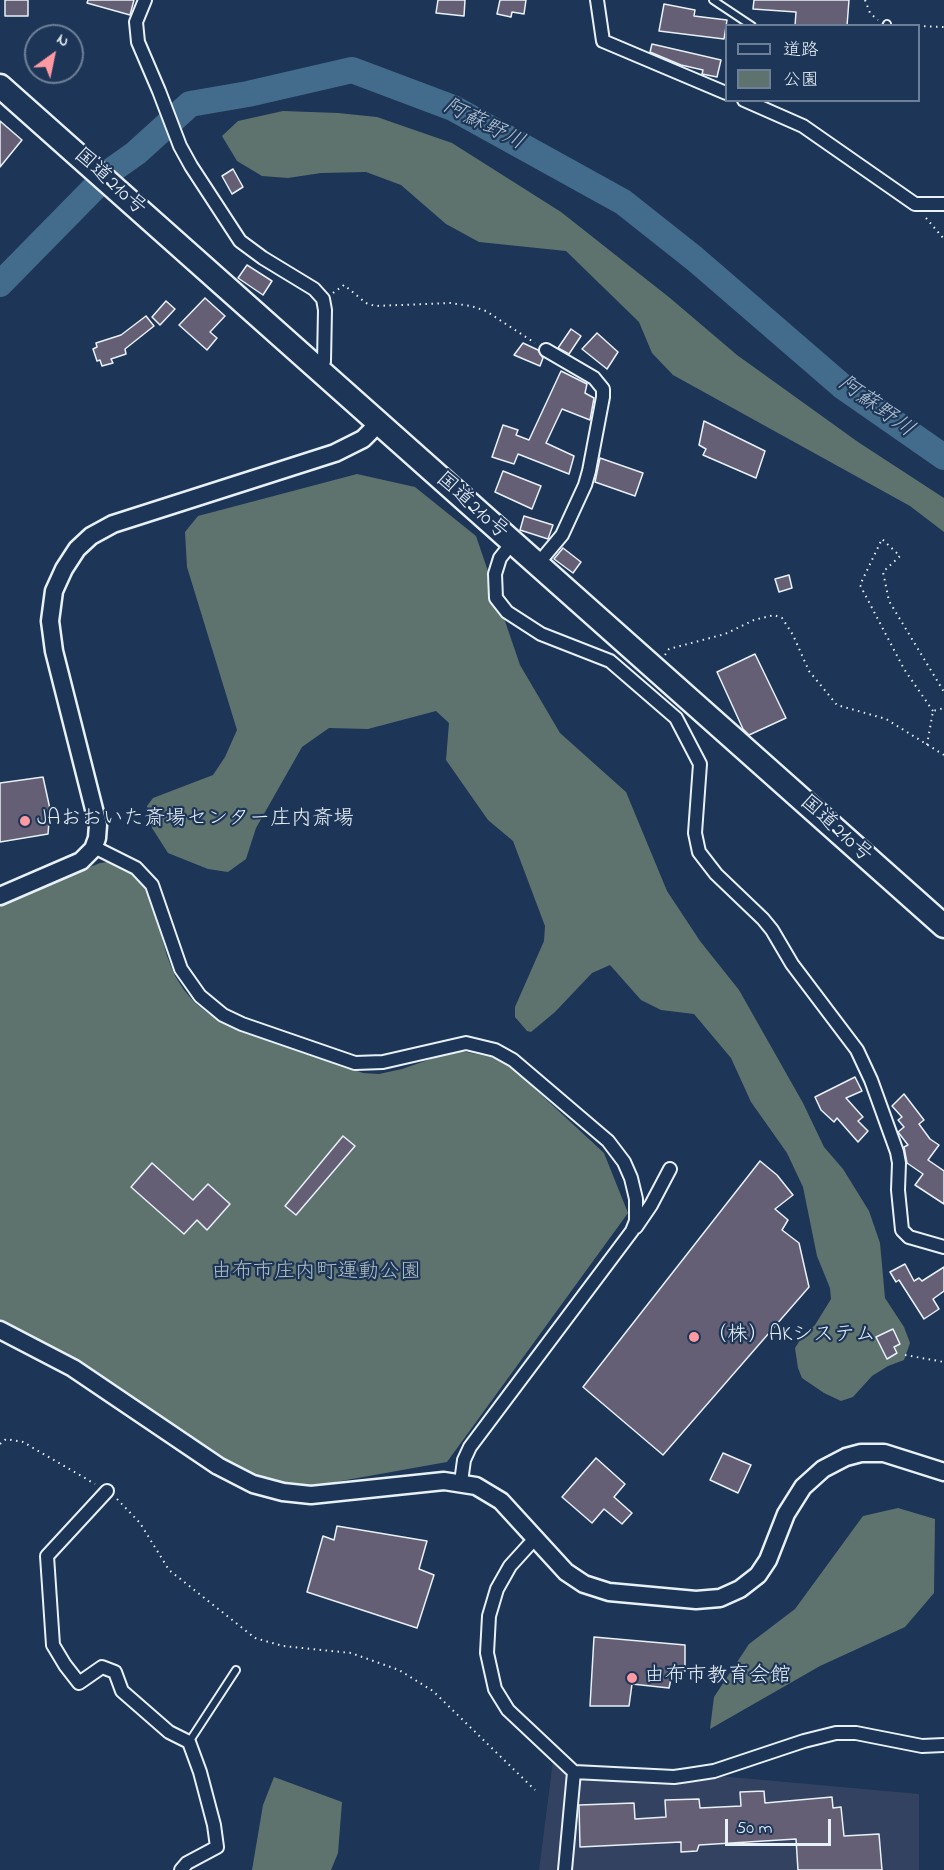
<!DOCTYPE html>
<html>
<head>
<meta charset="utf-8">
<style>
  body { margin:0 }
  #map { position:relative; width:944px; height:1870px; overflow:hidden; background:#1d3557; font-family:"Indie Flower","Klee One",sans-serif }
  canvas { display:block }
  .legend { position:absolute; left:725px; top:24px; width:195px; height:78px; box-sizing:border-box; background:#1d3557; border:2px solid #6e8097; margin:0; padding:8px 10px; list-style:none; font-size:18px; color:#e8f1f8 }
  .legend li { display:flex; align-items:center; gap:12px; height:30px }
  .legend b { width:30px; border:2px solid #6e8097 }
  .north { position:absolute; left:24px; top:24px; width:60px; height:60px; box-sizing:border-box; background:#1d3557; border:2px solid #6e8097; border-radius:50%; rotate:33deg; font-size:16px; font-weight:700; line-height:24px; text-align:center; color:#e8f1f8 }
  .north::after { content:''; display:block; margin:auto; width:21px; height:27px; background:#ff9aa2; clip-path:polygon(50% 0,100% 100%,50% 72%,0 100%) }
  .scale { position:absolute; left:725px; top:1819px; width:106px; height:27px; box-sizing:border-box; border:3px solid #e8f1f8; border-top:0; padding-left:8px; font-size:18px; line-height:21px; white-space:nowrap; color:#e8f1f8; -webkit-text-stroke:4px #1d3557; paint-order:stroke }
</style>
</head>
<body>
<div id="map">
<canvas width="944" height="1870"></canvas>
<ul class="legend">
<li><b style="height:8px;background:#1d3557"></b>道路</li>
<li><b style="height:16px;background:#5f736e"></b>公園</li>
</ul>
<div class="north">N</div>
<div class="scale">50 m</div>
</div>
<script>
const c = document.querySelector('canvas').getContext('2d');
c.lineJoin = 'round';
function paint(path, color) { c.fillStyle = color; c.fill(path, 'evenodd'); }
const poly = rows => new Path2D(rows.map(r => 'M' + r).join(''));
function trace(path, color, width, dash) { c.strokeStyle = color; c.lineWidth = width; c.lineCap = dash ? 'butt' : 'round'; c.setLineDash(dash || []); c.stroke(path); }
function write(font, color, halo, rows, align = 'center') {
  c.font = font + ' "Indie Flower","Klee One",sans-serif'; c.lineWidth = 4.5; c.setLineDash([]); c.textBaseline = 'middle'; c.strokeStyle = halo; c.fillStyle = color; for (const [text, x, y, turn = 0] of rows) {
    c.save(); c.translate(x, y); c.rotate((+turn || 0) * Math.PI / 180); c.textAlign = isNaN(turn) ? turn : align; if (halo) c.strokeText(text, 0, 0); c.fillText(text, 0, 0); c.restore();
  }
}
const built = poly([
  [553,1761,919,1794,919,1870,539,1870]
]);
const green = poly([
  [283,111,338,113,377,117,452,143,561,212,670,298,737,355,858,442,944,498,944,532,910,506,673,375,652,353,639,322,566,251,479,242,446,224,401,185,366,172,321,173,288,178,262,176,237,161,222,136,238,121],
  [357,474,415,487,476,536,520,665,560,733,626,792,667,891,700,941,739,990,803,1103,824,1147,843,1169,869,1211,880,1243,885,1298,904,1327,910,1343,904,1360,888,1366,872,1376,853,1397,841,1401,824,1393,802,1378,798,1368,795,1348,802,1337,815,1325,831,1299,830,1288,817,1256,803,1187,787,1153,751,1102,731,1058,694,1014,661,1010,641,1000,610,965,592,973,555,1012,531,1032,527,1031,515,1017,515,1007,544,941,545,926,513,841,488,820,446,760,449,723,436,711,368,729,329,728,302,747,256,828,246,859,228,872,208,869,168,853,152,828,147,806,153,798,213,775,225,757,237,730,187,567,185,532,198,516],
  [108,862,129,870,144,887,150,896,167,956,175,976,184,990,195,1003,209,1014,227,1024,363,1073,379,1074,402,1069,457,1050,495,1058,509,1065,604,1153,628,1213,447,1462,324,1484,298,1486,275,1483,253,1476,230,1466,79,1361,0,1320,0,903,100,863],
  [898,1508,935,1519,934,1593,905,1627,820,1666,710,1729,714,1697,749,1644,795,1609,863,1516],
  [274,1777,342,1802,338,1853,331,1870,252,1870,263,1805]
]);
const river = poly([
  [0,284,112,170,136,153,190,104,248,94,352,70,453,108,623,202,695,259,842,386,944,457]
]);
const building = poly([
  [5,0,28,0,28,16,5,16,5,0],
  [88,0,134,0,130,15,87,3,88,0],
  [438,0,465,0,464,16,436,13,438,0],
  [500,0,526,0,524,14,512,12,511,17,497,14,500,0],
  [754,0,849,0,847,26,795,26,796,12,753,9,754,0],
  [664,4,695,10,694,16,727,20,724,39,659,31,664,4],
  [652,44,721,60,717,77,702,74,703,70,681,65,650,52,652,44],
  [0,121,22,140,0,167,0,121],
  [233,169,243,187,232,194,222,176,233,169],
  [247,265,272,281,263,295,238,278,247,265],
  [205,298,225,316,210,332,217,338,207,350,179,325,205,298],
  [166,301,175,309,160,325,152,317,166,301],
  [146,316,154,326,125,349,126,354,111,359,113,363,102,366,100,360,97,361,93,349,97,347,96,343,121,335,146,316],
  [571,329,581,336,569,354,558,348,571,329],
  [597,333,618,352,607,369,582,349,597,333],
  [523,343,538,350,543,358,540,366,514,355,523,343],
  [561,371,587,384,585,393,594,398,590,420,562,409,546,443,574,456,569,474,518,454,514,464,492,457,503,425,518,430,516,435,529,440,561,371],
  [704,421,765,451,756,478,703,455,706,449,699,445,704,421],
  [600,458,643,473,635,496,595,482,600,458],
  [503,471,541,486,532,509,495,492,503,471],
  [524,516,553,525,548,539,520,530,524,516],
  [563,548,581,562,573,573,554,559,563,548],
  [789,575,792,588,779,592,775,579,789,575],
  [755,654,786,718,749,735,743,729,717,672,755,654],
  [43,777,50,809,48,834,0,842,0,783,43,777],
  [855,1077,862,1091,846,1098,863,1117,858,1121,868,1131,858,1142,837,1118,834,1122,821,1110,815,1097,855,1077],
  [904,1094,924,1120,919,1124,930,1139,939,1145,928,1160,944,1171,944,1204,915,1185,923,1174,907,1163,904,1147,908,1145,898,1132,904,1127,898,1120,902,1117,892,1106,904,1094],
  [343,1136,355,1146,296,1215,285,1206,343,1136],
  [760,1161,777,1175,793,1195,775,1209,788,1220,782,1230,799,1243,809,1287,663,1455,583,1387,760,1161],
  [152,1163,193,1200,208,1184,230,1204,207,1230,197,1220,184,1234,131,1187,152,1163],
  [905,1264,914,1281,919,1278,922,1281,944,1267,944,1291,933,1299,939,1309,924,1319,899,1280,896,1282,890,1272,905,1264],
  [893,1329,900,1344,894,1347,897,1353,887,1359,876,1337,893,1329],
  [723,1453,751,1465,738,1493,710,1480,723,1453],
  [596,1458,625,1484,614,1497,632,1513,622,1524,604,1509,592,1523,562,1497,596,1458],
  [337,1526,427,1541,419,1569,434,1575,417,1628,307,1592,323,1536,334,1540,337,1526],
  [594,1637,685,1645,685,1671,673,1670,669,1688,632,1684,629,1706,590,1706,594,1637],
  [764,1791,765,1803,832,1797,833,1808,841,1807,844,1836,879,1834,882,1870,798,1870,796,1839,699,1845,697,1851,681,1852,681,1842,580,1847,579,1805,634,1803,635,1819,666,1817,665,1800,699,1799,700,1808,741,1806,740,1792,764,1791]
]);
const path = poly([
  [865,0,870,13,878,20],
  [898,25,910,26],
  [918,26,944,27],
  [926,218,944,239],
  [333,293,344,285,366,303,375,306,450,303,471,306,486,311,535,343],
  [665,655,669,649,725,634,754,620,774,615,782,618,793,635,809,671,837,705,886,719,944,755],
  [933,711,904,669,860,585,882,539,900,556,883,572,889,601,944,692],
  [927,745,933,711,944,708],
  [905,1355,944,1362],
  [0,1444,6,1439,23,1442,95,1484],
  [117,1499,140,1523,169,1570,255,1638,283,1646,351,1653,399,1670,433,1691,535,1790]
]);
const lane = poly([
  [713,0,752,26],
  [886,26,887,24],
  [189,1742,236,1670]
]);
const street = poly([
  [145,0,136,22,138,42,159,91,180,146,191,166,240,241,263,258,314,289,323,299,325,310,324,361,320,372],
  [597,0,603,41,726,93],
  [744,100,803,126,915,204,944,204],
  [512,543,500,558,495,574,496,598,507,612,541,634,610,661,676,718,700,764,695,833,699,852,716,874,763,919,772,930,792,964,857,1050,871,1080,897,1152,899,1163,898,1190,902,1230,909,1237,944,1247],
  [537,565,562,535,585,485,589,471,603,397,603,389,594,378,546,350],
  [94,847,136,868,152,885,181,969,200,996,223,1015,242,1024,355,1063,383,1062,466,1043,495,1050,513,1060,608,1141,624,1162,631,1178,636,1199,636,1221,632,1231,470,1447,464,1460,461,1482],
  [636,1227,651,1205,670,1169],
  [107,1491,47,1556,53,1645,65,1665,79,1683,102,1667,115,1672,122,1691,169,1732,189,1742,200,1772,214,1825,217,1847,187,1863,181,1870],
  [529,1545,510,1566,497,1589,489,1616,487,1653,495,1689,508,1710,574,1772,565,1870],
  [574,1772,674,1777,688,1775,714,1771,804,1741,836,1733,856,1733,922,1746,944,1745]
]);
const secondary = poly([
  [0,896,81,861,93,849,97,838,98,825,54,651,50,621,54,591,64,569,77,549,91,536,113,524,335,453,363,439,378,424],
  [0,1330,73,1368,218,1466,253,1484,283,1492,311,1495,444,1481,476,1486,501,1501,566,1572,584,1584,609,1592,696,1600,720,1598,740,1589,758,1575,768,1560,786,1514,803,1487,823,1469,846,1457,861,1453,884,1453,944,1472]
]);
const highway = poly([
  [0,86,944,926]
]);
const markers = [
  [25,821,6,"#ff9aa2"],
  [694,1337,6,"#ff9aa2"],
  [632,1678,6,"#ff9aa2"]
];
const streetNames = [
  ["国道210号",109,183,42],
  ["国道210号",471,507,42],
  ["国道210号",835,830,42]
];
const poiNames = [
  ["JAおおいた斎場センター庄内斎場",37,821],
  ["（株）AKシステム",706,1337],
  ["由布市教育会館",644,1678]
];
const parkNames = [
  ["由布市庄内町運動公園",316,1274]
];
const waterNames = [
  ["阿蘇野川",483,126,27],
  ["阿蘇野川",875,408,36]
];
paint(built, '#324260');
paint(green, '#5f736e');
trace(river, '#436b8b', 26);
paint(building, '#645f74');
trace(building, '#e8f1f8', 1.5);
trace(lane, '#e8f1f8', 10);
trace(street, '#e8f1f8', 16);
trace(secondary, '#e8f1f8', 21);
trace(highway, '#e8f1f8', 27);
trace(path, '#e8f1f8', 2, [1.5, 4.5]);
trace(lane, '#1d3557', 6);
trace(street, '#1d3557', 12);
trace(secondary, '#1d3557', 16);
trace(highway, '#1d3557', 22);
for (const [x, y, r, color] of markers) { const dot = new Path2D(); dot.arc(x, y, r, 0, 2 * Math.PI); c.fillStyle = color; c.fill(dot); trace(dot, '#1d3557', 2); }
write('21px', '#e8f1f8', '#1d3557', streetNames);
write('21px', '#e8f1f8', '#1d3557', poiNames, 'left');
write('21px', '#b1bfc1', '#1d3557', parkNames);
write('italic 22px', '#aec2d2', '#1d3557', waterNames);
</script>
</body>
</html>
